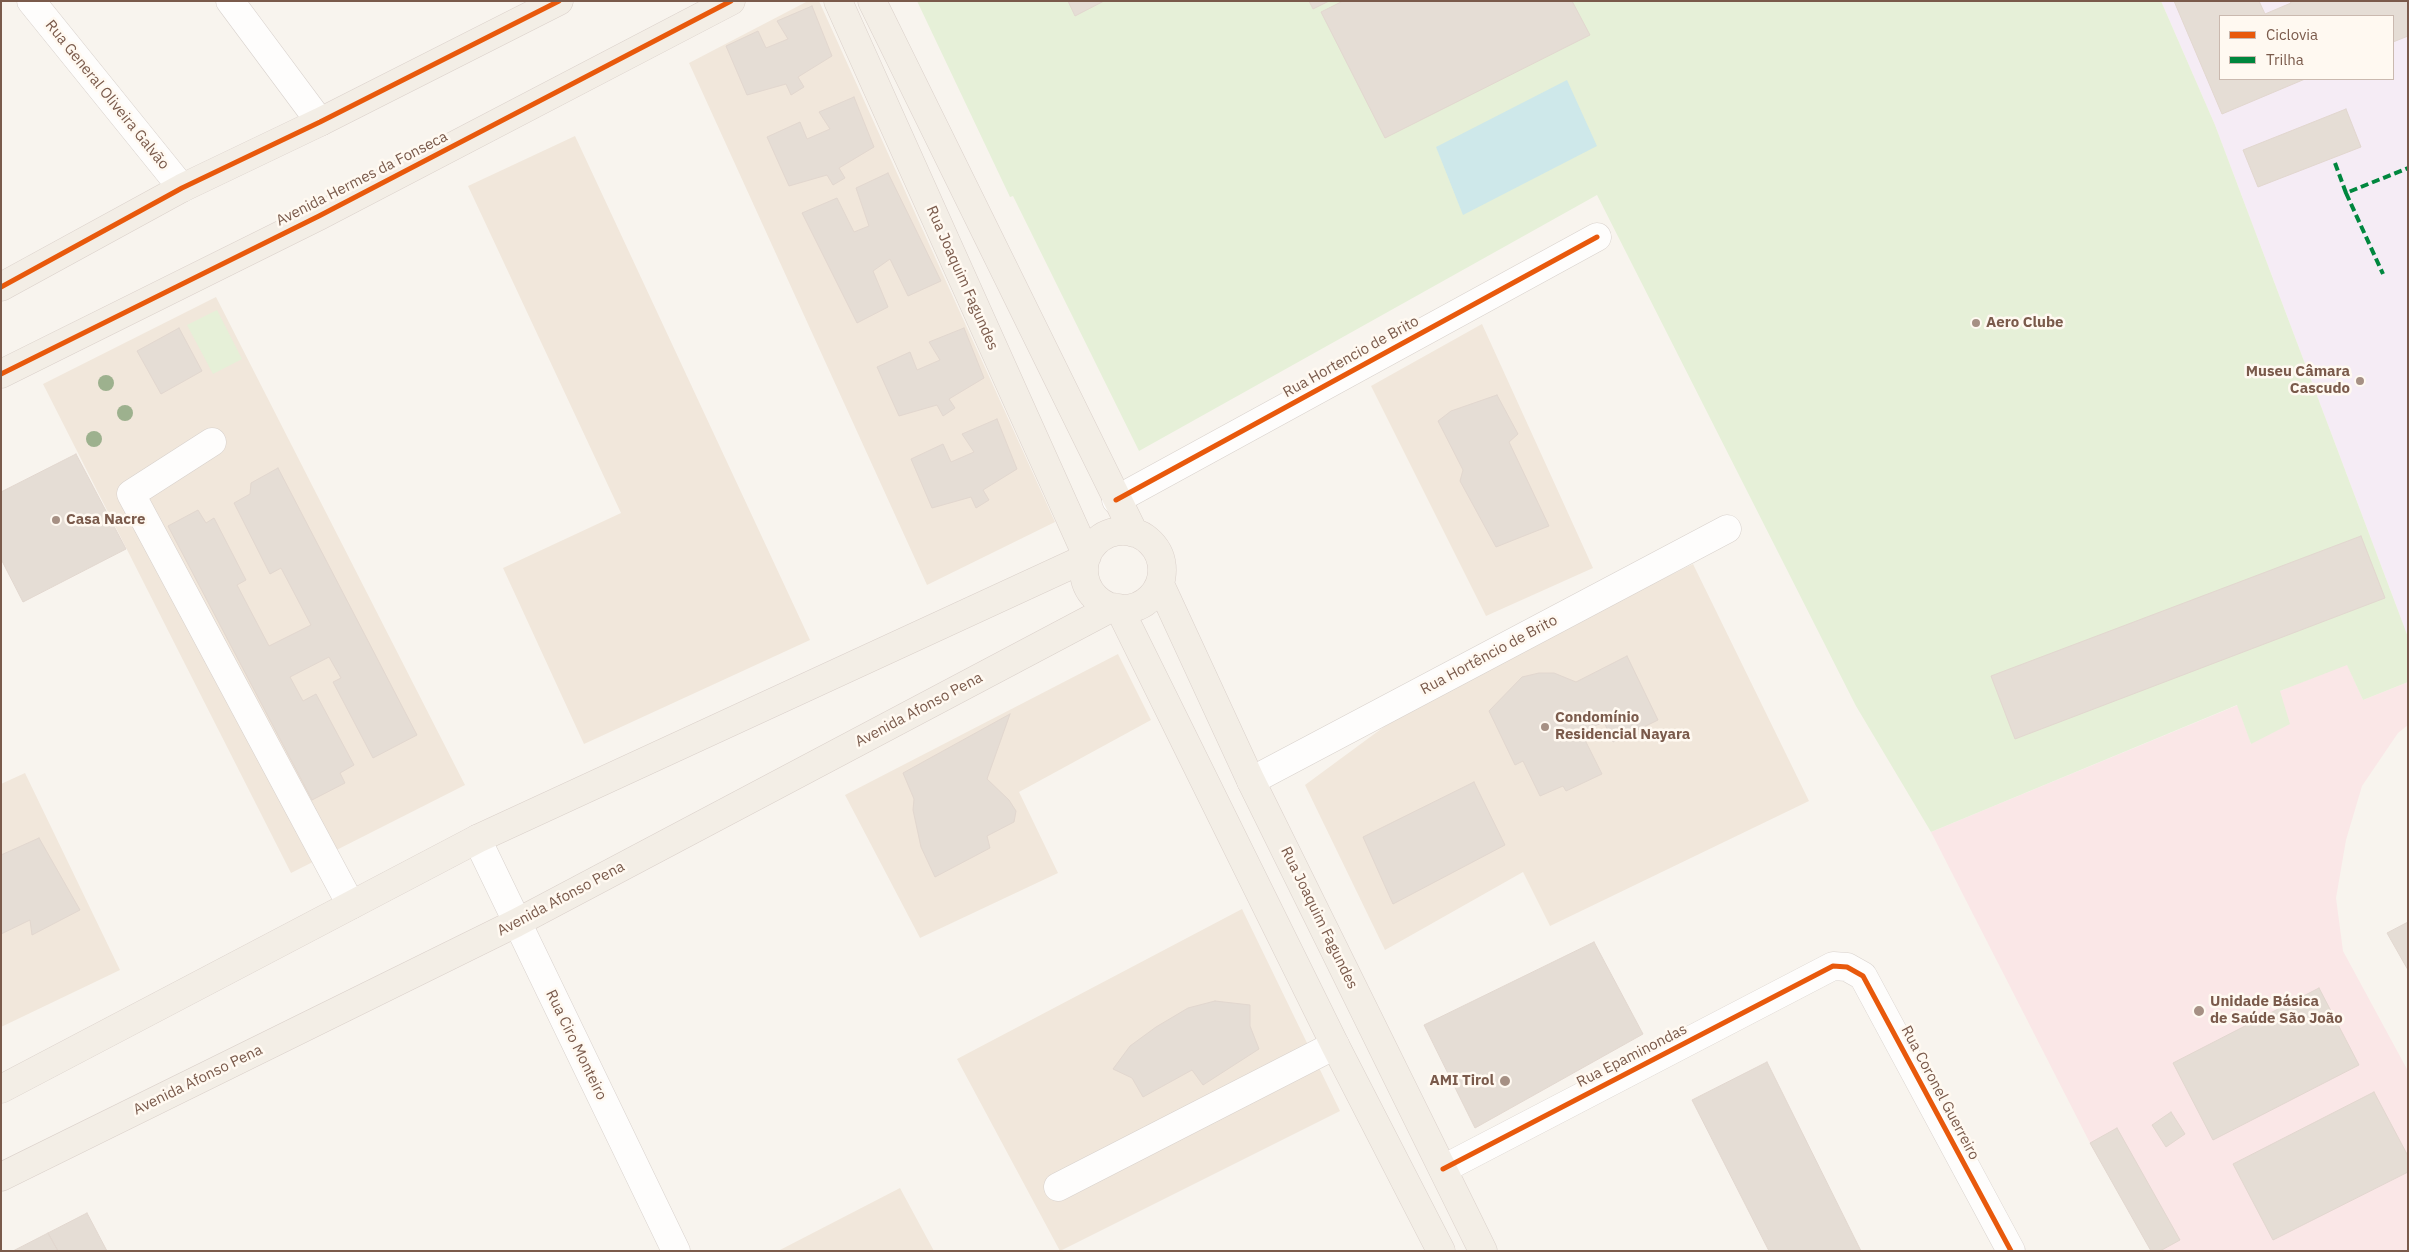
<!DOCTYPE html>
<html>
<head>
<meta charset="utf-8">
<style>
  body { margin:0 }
  #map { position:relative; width:2409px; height:1252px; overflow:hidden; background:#f8f4ee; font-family:"IBM Plex Sans",sans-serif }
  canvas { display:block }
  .frame { position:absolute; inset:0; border:2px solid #7a5a4b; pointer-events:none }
  .legend { position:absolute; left:2219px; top:15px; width:175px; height:65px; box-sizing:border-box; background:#fff9f1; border:1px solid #cab9af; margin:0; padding:6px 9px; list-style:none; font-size:15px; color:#7a5a4b }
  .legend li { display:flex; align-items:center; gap:10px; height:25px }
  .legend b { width:25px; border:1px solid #cab9af }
</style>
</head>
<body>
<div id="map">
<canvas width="2409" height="1252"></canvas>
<div class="frame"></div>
<ul class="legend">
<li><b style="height:6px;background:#e8590c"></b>Ciclovia</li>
<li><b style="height:6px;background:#00873e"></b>Trilha</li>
</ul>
</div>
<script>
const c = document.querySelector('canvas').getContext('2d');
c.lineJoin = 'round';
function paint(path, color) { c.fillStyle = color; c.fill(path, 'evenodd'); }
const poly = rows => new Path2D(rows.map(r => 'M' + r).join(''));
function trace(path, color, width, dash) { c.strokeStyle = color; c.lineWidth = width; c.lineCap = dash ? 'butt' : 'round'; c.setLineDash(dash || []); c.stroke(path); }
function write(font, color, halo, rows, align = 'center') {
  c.font = font + ' "IBM Plex Sans",sans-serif'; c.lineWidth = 5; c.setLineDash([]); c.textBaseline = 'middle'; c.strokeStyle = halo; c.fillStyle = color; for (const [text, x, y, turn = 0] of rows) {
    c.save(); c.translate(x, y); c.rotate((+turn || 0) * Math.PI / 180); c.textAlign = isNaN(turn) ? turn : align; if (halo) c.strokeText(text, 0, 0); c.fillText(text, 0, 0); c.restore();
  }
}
const residential = poly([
  [808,1,819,1,1055,522,927,585,689,63],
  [575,136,810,640,584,744,503,568,621,513,468,186],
  [216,297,465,785,291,873,43,384],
  [1482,324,1593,568,1486,616,1371,386],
  [1693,564,1809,801,1550,926,1523,872,1385,950,1305,785,1434,690],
  [1118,654,1151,720,1019,792,1058,873,920,938,845,795],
  [25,773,120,970,1,1027,1,784],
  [1242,909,1340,1111,1060,1251,957,1059],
  [900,1188,934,1251,778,1251]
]);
const education = poly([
  [2161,1,2408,1,2408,637,2215,125],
  [2220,16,2393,16,2393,79,2220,79]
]);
const medical = poly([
  [2347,664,2363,700,2408,682,2408,725,2398,733,2362,786,2346,840,2336,898,2343,951,2408,1071,2408,1251,2151,1251,2090,1143,1931,832,2238,705,2251,744,2280,691]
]);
const green = poly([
  [917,1,2161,1,2215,125,2408,637,2408,682,2363,700,2347,665,2280,691,2290,724,2251,744,2237,705,1931,832,1856,706,1597,195,1139,451,1013,196,1010,197],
  [217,310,242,359,213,374,187,325]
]);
const water = poly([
  [1567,80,1597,146,1463,215,1436,147]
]);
const building = poly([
  [1068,1,1104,1,1075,16,1068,1],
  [1309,1,1329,1,1313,9,1309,1],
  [1343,1,1572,1,1590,35,1385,138,1321,12,1343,1],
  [2174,1,2259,1,2265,14,2291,3,2290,1,2408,1,2408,36,2393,42,2393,16,2220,16,2220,79,2305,79,2222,114,2174,1],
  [812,6,832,56,798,77,804,87,791,95,786,84,747,95,726,46,758,31,766,48,788,39,777,21,812,6],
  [854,97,874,147,839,168,845,178,833,185,827,175,789,186,767,137,800,122,807,139,830,129,819,112,854,97],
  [2346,109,2361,147,2258,187,2243,150,2346,109],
  [888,173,941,281,908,296,890,259,873,271,888,307,857,323,802,213,837,198,854,232,869,226,856,188,888,173],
  [179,328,202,371,161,394,137,351,179,328],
  [964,328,984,378,949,399,955,408,943,416,937,405,899,416,877,367,910,352,917,370,940,360,929,342,964,328],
  [1497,395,1518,434,1509,442,1549,526,1496,547,1460,481,1463,470,1438,421,1451,411,1497,395],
  [997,419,1017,469,983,490,989,500,976,508,971,497,932,508,911,459,943,444,951,462,974,452,962,434,997,419],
  [76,454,126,549,23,602,1,559,1,492,76,454],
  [278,468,417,735,373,758,333,682,341,678,329,657,290,677,303,701,316,694,354,765,340,773,345,783,312,800,168,526,198,510,206,523,214,518,246,580,237,585,269,646,311,625,281,568,270,574,234,503,250,494,251,483,278,468],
  [2361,536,2385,598,2015,739,1991,676,2361,536],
  [1627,656,1658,720,1613,742,1604,722,1581,732,1602,774,1566,791,1563,786,1540,796,1523,761,1515,765,1489,711,1522,677,1539,673,1554,673,1576,682,1627,656],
  [1010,714,987,779,1009,800,1016,811,1014,822,987,836,990,848,935,877,921,847,913,810,914,799,903,773,1010,714],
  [1474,782,1505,845,1393,904,1363,837,1474,782],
  [39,838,80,910,32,935,30,920,1,934,1,855,39,838],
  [2408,922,2408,970,2387,933,2408,922],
  [1594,942,1643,1034,1475,1128,1424,1025,1594,942],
  [2319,988,2359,1065,2213,1140,2173,1063,2319,988],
  [1215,1001,1250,1005,1250,1026,1259,1049,1203,1085,1192,1070,1143,1097,1132,1078,1113,1069,1130,1046,1156,1027,1188,1008,1215,1001],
  [1767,1062,1861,1251,1769,1251,1692,1100,1767,1062],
  [2374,1092,2408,1156,2408,1172,2273,1240,2233,1164,2374,1092],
  [2171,1112,2185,1134,2166,1147,2152,1125,2171,1112],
  [2117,1128,2180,1240,2160,1251,2151,1251,2090,1143,2117,1128],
  [87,1213,107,1251,58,1251,48,1233,87,1213],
  [48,1233,58,1251,13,1251,48,1233]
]);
const minor = poly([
  [31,1,182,188],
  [230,1,320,122],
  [212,442,131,494,351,905],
  [1116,500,1597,237],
  [1251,781,1727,529],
  [477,839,676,1251],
  [1443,1169,1833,966,1847,967,1863,976,2011,1251],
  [1058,1187,1335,1045]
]);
const major = poly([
  [838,1,1087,556],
  [872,1,1134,533],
  [1,287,182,188,320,122,559,1],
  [1,374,319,216,731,1],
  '1084 570a39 39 0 1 1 78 0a39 39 0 1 1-78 0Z',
  [1160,584,1251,781,1483,1251],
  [1119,608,1335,1045,1441,1251],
  [1,1089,477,839,1086,558],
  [1,1177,516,923,1113,607]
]);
const quiet = poly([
  [2335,163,2346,193,2408,168],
  [2346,193,2383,274]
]);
const cycleway = poly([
  [1,287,182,188,320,122,559,1],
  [1,374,319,216,731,1],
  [1116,500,1597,237],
  [1443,1169,1833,966,1847,967,1863,976,2011,1251]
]);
const trees = [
  [106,383],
  [125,413],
  [94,439]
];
const markers = [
  [1976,323,5,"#a69084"],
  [2360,381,5,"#a69084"],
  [56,520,5,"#a69084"],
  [1545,727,5,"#a69084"],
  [2199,1011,6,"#a69084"],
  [1505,1081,6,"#a69084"]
];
const streetNames = [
  ["Rua General Oliveira Galvão",107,95,51],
  ["Avenida Hermes da Fonseca",362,179,-27],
  ["Rua Joaquim Fagundes",962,278,66],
  ["Rua Hortencio de Brito",1351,357,-29],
  ["Rua Hortêncio de Brito",1489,655,-28],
  ["Avenida Afonso Pena",919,710,-28],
  ["Avenida Afonso Pena",561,899,-28],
  ["Rua Joaquim Fagundes",1319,918,64],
  ["Rua Ciro Monteiro",576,1045,64],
  ["Rua Epaminondas",1632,1056,-27],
  ["Avenida Afonso Pena",198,1080,-26],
  ["Rua Coronel Guerreiro",1940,1093,62]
];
const poiNames = [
  ["Aero Clube",1986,323],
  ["Museu Câmara",2350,372,"right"],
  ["Cascudo",2350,389,"right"],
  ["Casa Nacre",66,520],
  ["Condomínio",1555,718],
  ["Residencial Nayara",1555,735],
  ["Unidade Básica",2210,1002],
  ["de Saúde São João",2210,1019],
  ["AMI Tirol",1494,1081,"right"]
];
paint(residential, '#f1e7db');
paint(education, '#f5ecf5');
paint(medical, '#fae7e7');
paint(green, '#e6f0d8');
paint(water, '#cee8ea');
paint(building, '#e5ddd5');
trace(building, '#e2d7cf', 1);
trace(minor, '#d8d1cc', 29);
trace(major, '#dad0ca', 29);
trace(minor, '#fefdfc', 28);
trace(major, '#f3eee6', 28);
trace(quiet, '#00873e', 4, [8, 4]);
trace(cycleway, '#e8590c', 5);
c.fillStyle = '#9db18e';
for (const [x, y] of trees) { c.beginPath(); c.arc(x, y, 8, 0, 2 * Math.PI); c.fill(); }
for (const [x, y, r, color] of markers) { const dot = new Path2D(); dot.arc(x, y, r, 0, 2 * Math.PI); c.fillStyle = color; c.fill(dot); trace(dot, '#fff9f1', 2); }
write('15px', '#7a5a4b', '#fff9f1', streetNames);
write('bold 15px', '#7a5a4b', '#fff9f1', poiNames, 'left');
</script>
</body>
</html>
